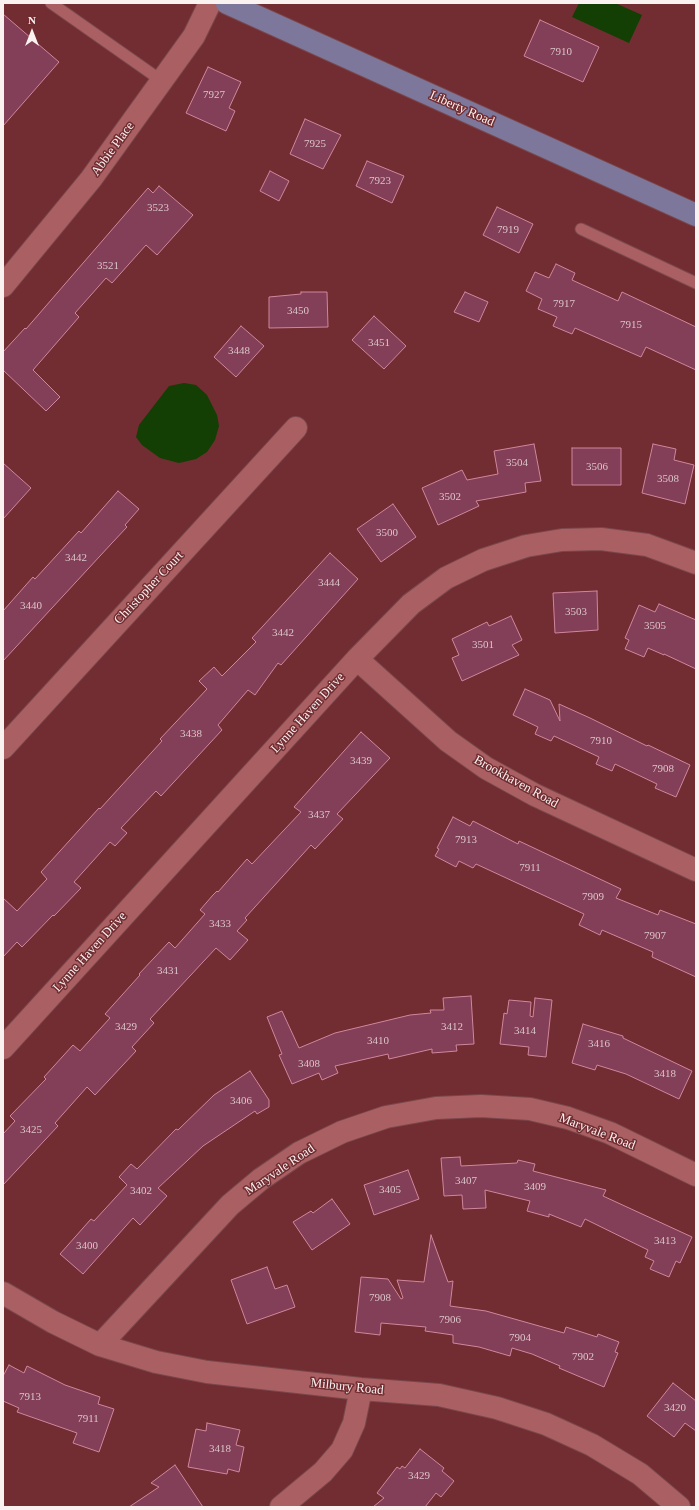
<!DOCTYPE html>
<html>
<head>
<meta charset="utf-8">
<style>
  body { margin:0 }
  #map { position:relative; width:699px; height:1510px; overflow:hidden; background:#712d31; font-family:"Times New Roman",serif }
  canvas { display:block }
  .frame { position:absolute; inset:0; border:4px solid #faf1f1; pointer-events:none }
  .north { position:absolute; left:12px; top:12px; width:40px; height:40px; -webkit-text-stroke:3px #712d31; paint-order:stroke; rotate:0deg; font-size:11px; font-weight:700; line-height:16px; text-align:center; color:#faf1f1 }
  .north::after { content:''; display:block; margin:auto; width:14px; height:18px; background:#faf1f1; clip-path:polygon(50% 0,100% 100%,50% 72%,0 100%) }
</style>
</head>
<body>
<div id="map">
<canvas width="699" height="1510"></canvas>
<div class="frame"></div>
<div class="north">N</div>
</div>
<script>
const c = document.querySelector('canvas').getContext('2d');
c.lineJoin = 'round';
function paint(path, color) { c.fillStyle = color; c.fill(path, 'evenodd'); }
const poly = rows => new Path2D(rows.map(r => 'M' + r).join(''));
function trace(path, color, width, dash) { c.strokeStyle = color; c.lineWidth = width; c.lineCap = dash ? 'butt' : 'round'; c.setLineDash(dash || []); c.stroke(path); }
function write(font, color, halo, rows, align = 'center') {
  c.font = font + ' "Times New Roman",serif'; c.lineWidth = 3; c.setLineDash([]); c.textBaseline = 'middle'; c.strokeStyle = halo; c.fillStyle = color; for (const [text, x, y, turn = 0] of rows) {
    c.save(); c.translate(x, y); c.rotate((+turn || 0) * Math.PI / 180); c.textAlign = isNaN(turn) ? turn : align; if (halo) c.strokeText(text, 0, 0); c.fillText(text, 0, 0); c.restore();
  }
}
const water = poly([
  [579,3,615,3,642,15,629,43,572,17],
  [184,383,196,385,207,395,217,415,219,426,215,440,207,452,196,459,179,463,160,458,142,445,136,437,139,425,169,386]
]);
const building = poly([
  [3,14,59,62,3,126,3,14],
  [540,20,599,47,583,82,524,56,540,20],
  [208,67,241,82,229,108,235,111,226,131,186,113,208,67],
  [305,119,341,135,323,169,290,154,305,119],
  [367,161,404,176,392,203,356,186,367,161],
  [270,171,289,181,279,201,260,191,270,171],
  [159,186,193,215,157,255,146,245,112,283,106,278,75,313,79,317,33,370,60,397,46,411,3,370,3,352,25,328,26,329,148,188,153,193,159,186],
  [497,207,533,224,519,253,483,235,497,207],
  [556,264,575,273,572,280,618,301,622,292,696,327,696,370,646,347,641,357,575,328,572,334,553,326,557,317,538,309,542,299,526,291,535,272,549,278,556,264],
  [301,292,327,292,328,327,269,328,269,297,301,294,301,292],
  [465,292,488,302,479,322,454,312,465,292],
  [374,316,406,346,384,369,352,340,374,316],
  [241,326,264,346,236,377,214,357,241,326],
  [534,444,541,481,525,483,526,492,476,501,479,506,438,525,422,488,462,470,467,480,498,474,494,451,534,444],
  [653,444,676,449,674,460,694,465,685,504,642,493,653,444],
  [572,448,621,448,621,485,572,485,572,448],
  [3,463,31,488,3,519,3,463],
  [118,491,139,509,125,525,127,527,112,543,3,661,3,611,33,577,35,579,79,531,81,533,118,491],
  [393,504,416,537,381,562,357,529,393,504],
  [330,553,358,579,281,665,278,663,255,695,248,690,218,725,222,730,161,796,156,791,121,828,127,833,115,846,110,842,74,882,81,888,54,916,53,915,22,947,17,942,3,957,3,898,17,911,47,879,41,872,99,808,100,809,162,741,160,739,207,689,199,681,214,667,222,676,256,642,252,638,330,553],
  [597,591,598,630,555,633,553,593,597,591],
  [659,604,696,620,696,669,664,654,664,655,648,648,644,657,625,649,629,640,625,638,639,605,655,612,659,604],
  [511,616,522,640,512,645,519,655,462,681,452,658,459,655,452,639,487,622,489,626,511,616],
  [525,689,550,700,560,721,559,704,590,718,647,746,648,745,690,765,676,797,655,788,657,784,615,764,612,771,596,764,599,757,554,736,551,741,535,734,538,727,513,715,525,689],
  [361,732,390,758,337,814,343,819,315,849,311,845,245,918,247,920,237,931,248,940,230,960,216,948,150,1019,154,1023,132,1047,136,1051,95,1095,87,1087,55,1123,58,1126,3,1185,3,1134,15,1121,10,1116,46,1079,44,1077,73,1045,80,1051,110,1018,105,1014,140,975,139,974,169,942,175,948,205,914,200,910,213,895,217,891,218,892,247,859,252,864,301,812,294,807,361,732],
  [453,817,470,826,473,821,518,844,519,841,621,889,616,898,658,915,660,910,696,924,696,977,652,957,653,952,602,930,600,935,579,925,584,914,476,864,473,868,459,861,456,867,435,856,439,849,437,848,453,817],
  [471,996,474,1044,456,1045,457,1051,432,1053,432,1049,389,1059,388,1054,335,1066,338,1073,322,1080,319,1073,292,1084,279,1055,282,1054,267,1017,282,1011,299,1048,335,1033,410,1015,431,1013,430,1010,444,1010,443,998,471,996],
  [535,998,552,1000,546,1057,528,1055,529,1047,500,1044,504,1013,507,1014,509,1000,531,1002,530,1016,533,1017,535,998],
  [583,1024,623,1036,623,1038,692,1071,679,1099,626,1074,597,1065,595,1070,572,1063,583,1024],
  [250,1071,269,1100,269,1107,257,1114,255,1111,203,1146,158,1188,167,1196,140,1225,133,1218,83,1274,60,1254,91,1219,94,1221,127,1185,119,1177,131,1164,137,1169,176,1129,178,1130,214,1095,250,1071],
  [460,1157,461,1166,517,1163,518,1160,535,1164,533,1171,606,1190,603,1196,692,1237,680,1263,676,1261,669,1277,650,1269,654,1261,645,1257,648,1250,585,1219,581,1227,549,1214,549,1217,527,1211,530,1201,485,1190,486,1208,463,1209,462,1195,444,1196,441,1158,460,1157],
  [408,1170,419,1199,374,1215,364,1185,408,1170],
  [332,1199,350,1224,312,1250,293,1222,311,1211,313,1213,332,1199],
  [431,1235,448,1282,453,1281,450,1306,486,1311,564,1333,566,1327,597,1337,598,1334,619,1342,615,1352,618,1353,604,1387,559,1368,560,1366,532,1354,512,1348,510,1356,479,1347,453,1343,453,1335,425,1331,426,1327,381,1323,380,1335,355,1332,361,1277,388,1279,401,1299,403,1298,397,1280,424,1282,431,1235],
  [267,1267,275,1289,287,1285,295,1307,247,1324,231,1280,267,1267],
  [9,1365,24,1373,27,1366,65,1385,100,1397,98,1404,114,1409,99,1452,73,1443,77,1433,17,1412,19,1408,3,1401,3,1376,9,1365],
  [673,1383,696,1401,696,1431,685,1423,674,1437,647,1416,673,1383],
  [207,1423,240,1430,236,1445,244,1447,239,1472,228,1469,227,1474,188,1467,196,1429,206,1431,207,1423],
  [420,1449,444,1468,442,1471,454,1481,441,1497,436,1493,425,1507,373,1507,384,1498,377,1493,397,1467,400,1469,402,1466,405,1468,420,1449],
  [175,1465,203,1507,129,1507,159,1487,151,1483,175,1465]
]);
const service = poly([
  [51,3,162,81],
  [581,229,696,283]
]);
const minor = poly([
  [3,286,91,179,194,36,210,3],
  [357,659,448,741,486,768,535,795,696,870],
  [3,748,296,428],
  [3,1048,357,659,411,604,446,578,483,560,526,546,562,540,601,539,647,545,696,563],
  [3,1293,53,1322,100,1345,156,1362,207,1372,361,1389,439,1395,497,1408,546,1424,592,1445,640,1474,679,1507],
  [100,1345,230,1205,261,1179,299,1153,342,1132,386,1117,436,1108,481,1106,530,1109,568,1118,610,1133,696,1175],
  [281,1507,323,1472,342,1450,354,1423,361,1389]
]);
const primary = poly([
  [227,3,696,215]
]);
const numberNames = [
  ["7910",561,52],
  ["7927",214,95],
  ["7925",315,144],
  ["7923",380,181],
  ["3523",158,208],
  ["7919",508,230],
  ["3521",108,266],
  ["7917",564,304],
  ["3450",298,311],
  ["7915",631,325],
  ["3451",379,343],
  ["3448",239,351],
  ["3504",517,463],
  ["3506",597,467],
  ["3508",668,479],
  ["3502",450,497],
  ["3500",387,533],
  ["3442",76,558],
  ["3444",329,583],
  ["3440",31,606],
  ["3503",576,612],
  ["3505",655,626],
  ["3442",283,633],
  ["3501",483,645],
  ["3438",191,734],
  ["7910",601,741],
  ["3439",361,761],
  ["7908",663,769],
  ["3437",319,815],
  ["7913",466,840],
  ["7911",530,868],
  ["7909",593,897],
  ["3433",220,924],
  ["7907",655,936],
  ["3431",168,971],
  ["3429",126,1027],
  ["3412",452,1027],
  ["3414",525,1031],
  ["3410",378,1041],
  ["3416",599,1044],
  ["3408",309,1064],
  ["3418",665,1074],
  ["3406",241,1101],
  ["3425",31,1130],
  ["3407",466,1181],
  ["3409",535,1187],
  ["3405",390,1190],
  ["3402",141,1191],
  ["3413",665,1241],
  ["3400",87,1246],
  ["7908",380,1298],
  ["7906",450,1320],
  ["7904",520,1338],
  ["7902",583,1357],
  ["7913",30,1397],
  ["3420",675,1408],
  ["7911",88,1419],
  ["3418",220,1449],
  ["3429",419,1476]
];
const streetNames = [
  ["Liberty Road",462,109,24],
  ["Abbie Place",113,149,-54],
  ["Christopher Court",149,588,-47],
  ["Lynne Haven Drive",308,713,-48],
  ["Brookhaven Road",516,782,29],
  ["Lynne Haven Drive",90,952,-48],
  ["Maryvale Road",597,1132,21],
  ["Maryvale Road",280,1170,-34],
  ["Milbury Road",347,1387,6]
];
paint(water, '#133e04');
paint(building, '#823f57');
trace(building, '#d1869e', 1);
trace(service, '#7a474c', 13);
trace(minor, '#7a474c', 24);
trace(primary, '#7a474c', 24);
trace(service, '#aa6062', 11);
trace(minor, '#aa6062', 22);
trace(primary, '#7e779c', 22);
write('11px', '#dcc4ca', null, numberNames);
write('13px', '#faf1f1', '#712d31', streetNames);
</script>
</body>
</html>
